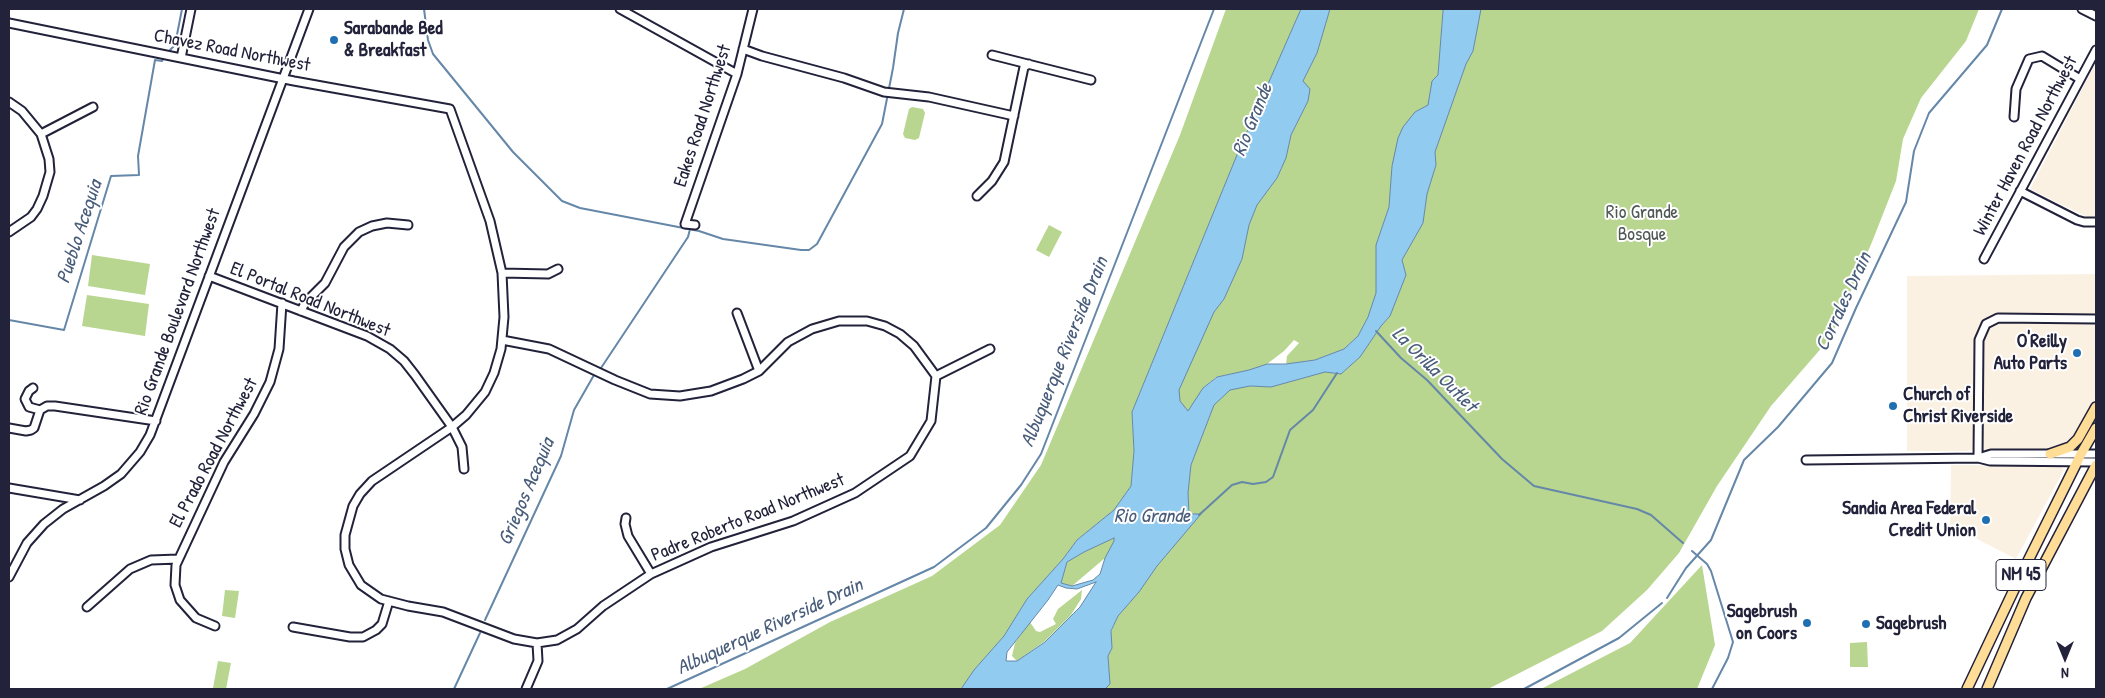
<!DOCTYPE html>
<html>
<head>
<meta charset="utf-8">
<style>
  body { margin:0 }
  #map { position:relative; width:2105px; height:698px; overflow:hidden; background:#fff; font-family:"Patrick Hand",sans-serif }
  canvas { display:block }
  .frame { position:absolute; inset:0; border:10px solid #22223b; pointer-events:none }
  .north { position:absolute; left:2040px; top:633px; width:50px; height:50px; -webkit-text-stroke:4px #fff; paint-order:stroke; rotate:180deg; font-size:14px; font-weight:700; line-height:20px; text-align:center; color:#22223b }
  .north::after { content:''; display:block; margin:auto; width:18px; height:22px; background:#22223b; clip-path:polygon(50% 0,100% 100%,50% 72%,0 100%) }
</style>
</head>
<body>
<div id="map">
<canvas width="2105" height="698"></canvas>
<div class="frame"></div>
<div class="north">N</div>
</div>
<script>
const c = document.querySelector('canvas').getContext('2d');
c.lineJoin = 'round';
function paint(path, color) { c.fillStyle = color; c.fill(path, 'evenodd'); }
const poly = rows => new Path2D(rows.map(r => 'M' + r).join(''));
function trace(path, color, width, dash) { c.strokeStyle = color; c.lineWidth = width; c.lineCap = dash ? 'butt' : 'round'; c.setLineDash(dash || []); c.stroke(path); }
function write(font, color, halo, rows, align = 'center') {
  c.font = font + ' "Patrick Hand",sans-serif'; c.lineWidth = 4; c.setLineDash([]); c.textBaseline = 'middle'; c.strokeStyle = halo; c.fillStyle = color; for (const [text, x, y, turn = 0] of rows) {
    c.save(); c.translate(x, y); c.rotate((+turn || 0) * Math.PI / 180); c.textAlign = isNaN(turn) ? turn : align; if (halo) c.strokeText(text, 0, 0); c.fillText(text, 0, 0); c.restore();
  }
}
const built = poly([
  [2096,62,2096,215,2089,218,2030,189],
  [2096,274,2096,397,2076,434,2063,446,2048,450,1988,451,1983,449,1965,451,1907,451,1907,276],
  [1951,465,2060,466,2064,470,2016,559,1950,525]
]);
const green = poly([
  [1226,9,1301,9,1239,150,1132,412,1134,451,1131,486,1114,510,1077,540,1063,559,1027,599,1004,636,974,670,961,689,699,689,745,669,830,622,932,576,1000,525,1041,465,1180,135],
  [1330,9,1443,9,1438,75,1428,105,1415,112,1392,166,1389,207,1376,245,1376,293,1368,317,1358,336,1344,349,1315,360,1286,364,1287,356,1299,343,1294,340,1284,351,1267,364,1249,370,1216,377,1203,388,1188,412,1180,401,1178,390,1214,312,1224,299,1242,259,1249,225,1257,205,1277,178,1286,158,1291,135,1308,101,1303,81,1317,53],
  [1481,9,1979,9,1966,41,1921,98,1903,139,1896,181,1872,242,1831,337,1771,406,1717,486,1679,553,1647,590,1602,631,1488,689,1105,689,1110,684,1108,656,1112,648,1111,632,1118,616,1139,592,1157,566,1200,514,1189,514,1188,493,1191,465,1214,405,1229,390,1250,386,1271,387,1325,372,1341,374,1360,357,1381,326,1390,316,1406,275,1402,260,1423,223,1427,194,1436,165,1435,152,1466,64,1473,51],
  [912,107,923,109,925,113,919,138,915,140,905,138,903,134,909,109],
  [1049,225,1062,232,1049,257,1036,250],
  [92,255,150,264,145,295,88,286],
  [87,295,149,304,145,336,82,326],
  [1114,538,1115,541,1105,558,1072,586,1061,583,1067,562,1084,552],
  [1702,565,1715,645,1697,689,1541,689,1630,643],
  [225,590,239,591,235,618,222,616],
  [1082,590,1081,599,1071,615,1045,641,1017,661,1012,656,1015,643,1030,622,1036,631,1040,632,1056,624,1053,619,1058,609],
  [1867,642,1868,667,1850,667,1850,643],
  [218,661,231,663,226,689,213,688]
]);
const water = poly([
  [1301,9,1330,9,1317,53,1303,81,1310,89,1308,101,1291,135,1286,158,1277,178,1257,205,1249,225,1242,259,1224,299,1214,312,1179,390,1180,401,1188,411,1203,388,1217,377,1249,370,1267,364,1286,364,1315,360,1344,349,1358,336,1368,317,1376,293,1376,245,1389,207,1392,166,1398,138,1403,127,1415,112,1428,105,1432,81,1438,75,1443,11,1443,9,1481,9,1473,51,1466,64,1435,152,1436,165,1427,194,1423,223,1402,260,1406,275,1390,316,1381,326,1360,357,1341,374,1325,372,1271,387,1250,386,1230,390,1214,405,1191,465,1188,493,1189,514,1201,514,1157,566,1139,592,1118,616,1111,631,1112,648,1108,656,1110,684,1105,689,961,689,974,670,1004,636,1027,599,1063,559,1077,540,1114,510,1131,486,1134,451,1132,412,1239,150,1301,9],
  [1114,538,1114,541,1105,558,1100,574,1093,580,1072,586,1061,583,1067,562,1084,552,1114,538],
  [1096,582,1080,607,1045,642,1017,661,1006,661,1007,652,1048,600,1058,585,1066,588,1077,589,1096,582]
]);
const stream = poly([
  [424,9,428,40,433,54,513,152,562,201,580,208,699,231,723,239,801,250,809,250,817,244,882,124,893,68,898,33,904,9],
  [170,50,175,45,182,9],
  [9,320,64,330,111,176,139,175,138,156,155,60,162,61,163,59],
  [1376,331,1401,358,1427,380,1502,459,1534,486,1637,509,1651,515,1683,543],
  [601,368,688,237,690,229],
  [1199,515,1232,485,1242,482,1253,484,1266,482,1273,477,1290,430,1313,410,1337,373],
  [1692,551,1707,564,1711,571,1733,642,1728,658,1712,689],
  [1667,598,1686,568,1711,540,1744,460,1778,427,1832,363,1856,308,1906,202,1914,151,1929,113,1987,45,2002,9],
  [485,620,561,456,574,410,594,375],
  [454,689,480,633],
  [667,689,934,567,986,528,1021,485,1041,454,1214,9],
  [1524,689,1619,638,1662,603]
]);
const minor = poly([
  [620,9,737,74],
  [2082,9,2096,16],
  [9,23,294,81,450,109,490,221,502,273,504,317,501,349,494,373,485,392,466,415,452,427,372,481,360,494,353,506,345,535,345,549,349,565,361,585,381,599,408,606,443,612,514,639,537,643,557,640,577,629,603,606,651,574,711,547,793,521,855,493,910,456,931,421,936,376],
  [743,49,762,56,844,78,884,92,929,97,1014,116],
  [992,55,1091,80],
  [181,58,191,9],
  [9,102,22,111,41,134,49,159,50,172,43,196,37,209,31,217,9,232],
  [2014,117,2016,89,2029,59,2042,56,2080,79],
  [41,134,93,107],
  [2020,191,2077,220,2084,222,2096,222],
  [977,196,992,181,1004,162,1024,67,1029,64],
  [695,225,685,224,737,74,753,9],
  [1984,259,2096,50],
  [502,273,548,274,558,269],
  [209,276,367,336,390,349,404,361,415,375,452,427,462,447,464,469],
  [301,311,305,303,325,283,344,247,359,232,372,226,387,223,408,225],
  [737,313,759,371],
  [502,340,549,349,615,380,650,394,680,396,711,391,743,379,759,371,788,342,812,329,839,321,867,321,885,326,900,334,914,346,936,376],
  [936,376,990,349],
  [33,388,29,391,25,399,29,407,40,410,47,406,55,406,156,421],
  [9,428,26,431,31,430,34,428,40,410],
  [1978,458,1979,340,1986,324,1998,318,2096,319],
  [1978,458,1991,454,2096,454],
  [1806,460,1978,458,1990,461,2096,462],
  [9,488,80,500],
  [626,518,625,524,628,536,651,574],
  [9,577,27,543,44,524,63,509,104,486,121,474,140,452,150,435,309,9],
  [87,607,130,569,151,560,178,559],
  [215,626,196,618,180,600,175,585,176,565,224,462,254,414,270,382,279,349,282,303],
  [293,627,350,637,363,637,376,630,382,624,389,601],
  [526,689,538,661,537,643]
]);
const major = poly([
  [2050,454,2070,447,2078,439,2096,407],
  [1967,689,2020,577,2081,454,2096,428],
  [1987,689,2026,598,2096,465]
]);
const markers = [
  [334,40,5,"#1f6fb2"],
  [2077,353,5,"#1f6fb2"],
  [1893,406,5,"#1f6fb2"],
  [1986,520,5,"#1f6fb2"],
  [1807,623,5,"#1f6fb2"],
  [1866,624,5,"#1f6fb2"]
];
const shields = [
  [2021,575,50]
];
const shieldNames = [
  ["NM 45",2021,575]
];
const poiNames = [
  ["Sarabande Bed",344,29],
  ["& Breakfast",344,51],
  ["O'Reilly",2067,342,"right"],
  ["Auto Parts",2067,364,"right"],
  ["Church of",1903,395],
  ["Christ Riverside",1903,417],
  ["Sandia Area Federal",1976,509,"right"],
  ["Credit Union",1976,531,"right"],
  ["Sagebrush",1797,612,"right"],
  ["on Coors",1797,634,"right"],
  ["Sagebrush",1876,624]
];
const streetNames = [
  ["Chavez Road Northwest",232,51,11],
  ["Eakes Road Northwest",703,116,-72],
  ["Winter Haven Road Northwest",2026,146,-62],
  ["El Portal Road Northwest",310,300,22],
  ["Rio Grande Boulevard Northwest",178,312,-70],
  ["El Prado Road Northwest",214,453,-62],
  ["Padre Roberto Road Northwest",748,518,-22]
];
const parkNames = [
  ["Rio Grande",1642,213],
  ["Bosque",1642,235]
];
const waterNames = [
  ["Rio Grande",1253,120,-68],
  ["Pueblo Acequia",80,232,-72],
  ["Corrales Drain",1844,302,-65],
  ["Albuquerque Riverside Drain",1065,352,-68],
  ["La Orilla Outlet",1434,370,45],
  ["Griegos Acequia",527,492,-67],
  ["Rio Grande",1152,517],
  ["Albuquerque Riverside Drain",770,627,-25]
];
paint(built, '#fbf1e3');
paint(green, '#b8d68f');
paint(water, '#91cbf0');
trace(water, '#6587a8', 1);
trace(stream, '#6587a8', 2);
trace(minor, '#22223b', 11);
trace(major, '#22223b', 12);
trace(minor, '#fff', 7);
trace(major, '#ffdd96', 9);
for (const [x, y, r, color] of markers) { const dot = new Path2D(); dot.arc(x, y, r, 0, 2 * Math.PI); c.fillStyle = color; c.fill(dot); trace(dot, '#fff', 2); }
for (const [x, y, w] of shields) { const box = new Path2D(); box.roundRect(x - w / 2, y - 15.5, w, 31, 4); c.fillStyle = '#fff'; c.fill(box); trace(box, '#22223b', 1); }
write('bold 18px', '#22223b', null, shieldNames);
write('bold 19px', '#22223b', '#fff', poiNames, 'left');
write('19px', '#22223b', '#fff', streetNames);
write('19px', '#4f5854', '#fff', parkNames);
write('italic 20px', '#495d7a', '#fff', waterNames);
</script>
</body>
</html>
